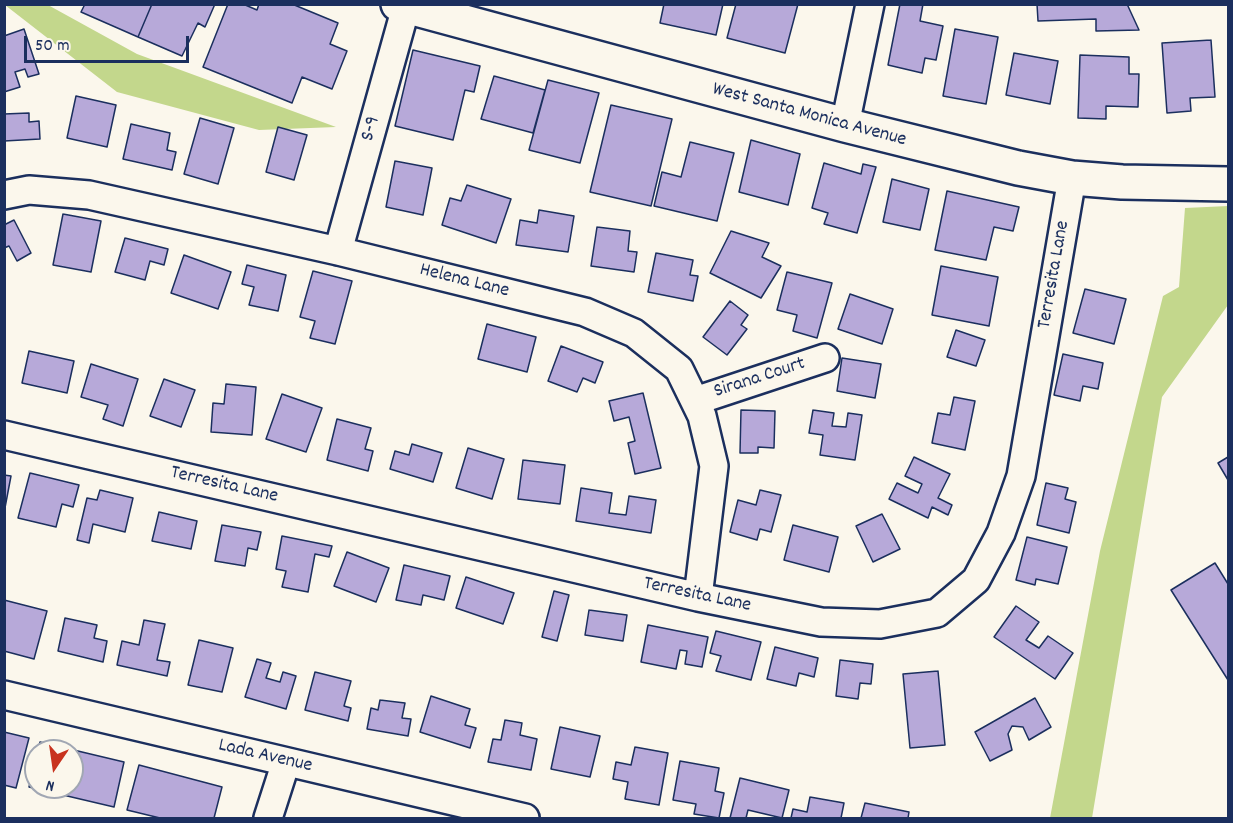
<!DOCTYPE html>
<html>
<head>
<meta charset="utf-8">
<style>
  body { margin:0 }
  #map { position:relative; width:1233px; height:823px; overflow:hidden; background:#fbf7ec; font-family:Dekko,sans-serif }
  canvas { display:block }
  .frame { position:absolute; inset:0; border:6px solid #1b2f5e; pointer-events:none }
  .north { position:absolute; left:24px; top:739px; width:60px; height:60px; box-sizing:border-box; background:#fbf7ec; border:2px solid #a1a7b3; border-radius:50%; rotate:193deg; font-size:16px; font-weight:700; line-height:24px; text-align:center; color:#1b2f5e }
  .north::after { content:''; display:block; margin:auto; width:21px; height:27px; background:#c8321e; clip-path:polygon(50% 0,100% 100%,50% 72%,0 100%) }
  .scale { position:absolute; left:24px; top:36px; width:165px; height:27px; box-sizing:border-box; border:3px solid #1b2f5e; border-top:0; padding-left:8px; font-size:18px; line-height:21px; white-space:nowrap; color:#1b2f5e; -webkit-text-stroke:4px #fbf7ec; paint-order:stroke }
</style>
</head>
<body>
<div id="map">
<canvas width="1233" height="823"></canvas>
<div class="frame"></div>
<div class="north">N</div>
<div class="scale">50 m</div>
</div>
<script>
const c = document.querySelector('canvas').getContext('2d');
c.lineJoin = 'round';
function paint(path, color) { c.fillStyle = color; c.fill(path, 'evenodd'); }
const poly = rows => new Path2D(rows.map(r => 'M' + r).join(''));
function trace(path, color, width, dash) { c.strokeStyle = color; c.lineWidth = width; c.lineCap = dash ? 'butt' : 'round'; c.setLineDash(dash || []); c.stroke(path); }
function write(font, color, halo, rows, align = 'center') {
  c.font = font + ' Dekko,sans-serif'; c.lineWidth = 4.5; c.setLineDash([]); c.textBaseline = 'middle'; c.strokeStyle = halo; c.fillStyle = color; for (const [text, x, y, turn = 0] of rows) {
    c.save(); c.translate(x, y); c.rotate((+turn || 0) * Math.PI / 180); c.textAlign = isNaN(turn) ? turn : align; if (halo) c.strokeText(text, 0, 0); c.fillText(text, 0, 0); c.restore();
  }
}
const green = poly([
  [5,5,48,5,137,54,336,127,259,130,117,92],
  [1228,206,1228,305,1162,397,1092,818,1050,818,1100,551,1163,296,1179,287,1185,208]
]);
const building = poly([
  [85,4,152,4,138,37,81,12,85,4],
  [152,4,215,4,205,27,198,23,182,56,138,37,152,4],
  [228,4,243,4,257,10,259,4,292,4,338,23,330,44,347,51,332,89,302,77,292,103,203,67,228,4],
  [664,4,723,4,716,35,660,23,664,4],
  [736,4,798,4,785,53,727,38,736,4],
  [900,4,923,4,920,21,943,26,936,60,925,58,922,73,888,65,900,4],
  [1037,4,1127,4,1139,30,1096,31,1096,19,1038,21,1037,4],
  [24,29,39,74,28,77,25,69,15,72,20,87,4,92,4,36,24,29],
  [955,29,998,37,986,104,943,96,955,29],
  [1211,40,1215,97,1190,98,1191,111,1167,113,1162,43,1211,40],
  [413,50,480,66,474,92,465,90,453,140,395,126,413,50],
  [1014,53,1058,61,1050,104,1006,95,1014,53],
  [1080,55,1129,57,1129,74,1139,74,1138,107,1106,106,1106,119,1078,118,1080,55],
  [494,76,545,90,533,133,481,119,494,76],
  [548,80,599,93,580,163,529,150,548,80],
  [76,96,116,105,107,147,67,138,76,96],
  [611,105,672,119,651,206,590,192,611,105],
  [29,113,29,122,39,121,40,139,4,141,4,114,29,113],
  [200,118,234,128,218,184,184,174,200,118],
  [131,124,170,133,167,150,176,152,172,170,123,159,131,124],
  [278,127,307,135,294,180,266,172,278,127],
  [751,140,800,154,788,205,739,192,751,140],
  [690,142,734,153,717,221,654,206,662,172,681,177,690,142],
  [395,161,432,168,423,215,386,207,395,161],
  [824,163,861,174,863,164,876,167,857,233,824,224,828,213,812,208,824,163],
  [892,179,929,189,920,230,883,222,892,179],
  [467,185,511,199,496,243,442,225,450,198,461,201,467,185],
  [947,191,1019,207,1013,231,994,227,986,260,935,250,947,191],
  [539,210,574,216,568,252,516,245,520,220,537,223,539,210],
  [63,214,101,221,91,272,53,265,63,214],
  [14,220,31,253,17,261,9,246,4,248,4,225,14,220],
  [597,227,630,231,628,251,637,252,634,272,591,266,597,227],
  [731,231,769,243,762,257,781,266,761,298,710,273,731,231],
  [125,238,168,249,164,265,150,261,145,280,115,272,125,238],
  [656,253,693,260,690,275,698,276,693,301,648,292,656,253],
  [184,255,231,272,218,309,171,293,184,255],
  [247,265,286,275,278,311,249,305,254,287,242,284,247,265],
  [941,266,998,277,989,326,932,315,941,266],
  [313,271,352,281,335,344,310,338,315,321,300,317,313,271],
  [787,272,832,283,817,338,793,331,797,315,777,310,787,272],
  [1085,289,1126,299,1114,344,1073,333,1085,289],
  [850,294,893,309,882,344,838,329,850,294],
  [730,301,748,315,741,325,747,329,727,355,703,337,730,301],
  [487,324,536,337,527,372,478,359,487,324],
  [956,330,985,340,976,366,947,357,956,330],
  [561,346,603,362,595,383,583,378,577,392,548,381,561,346],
  [29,351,74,361,67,393,22,383,29,351],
  [1063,354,1103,363,1098,389,1083,386,1080,401,1054,395,1063,354],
  [842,358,881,364,875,398,837,391,842,358],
  [91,364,138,379,123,426,103,419,108,405,81,397,91,364],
  [164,379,195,390,181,427,150,416,164,379],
  [226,384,256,387,252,435,211,432,213,403,224,404,226,384],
  [643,393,661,468,635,474,628,443,635,441,629,417,614,421,609,401,643,393],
  [282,394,322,408,306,452,266,439,282,394],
  [954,397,975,401,965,450,932,443,938,413,950,415,954,397],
  [741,410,775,411,774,448,758,447,758,453,740,453,741,410],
  [813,410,834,413,832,426,846,427,848,413,862,415,855,460,820,455,823,435,809,433,813,410],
  [337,419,371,428,365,449,373,451,368,471,327,460,337,419],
  [412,444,442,453,433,482,390,469,395,451,409,455,412,444],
  [468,448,504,459,492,499,456,488,468,448],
  [914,457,950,474,938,498,952,505,948,515,932,507,928,518,889,499,897,483,918,493,922,484,905,476,914,457],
  [1228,457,1228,480,1218,463,1228,457],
  [523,460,565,465,560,504,518,499,523,460],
  [30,473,79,485,73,507,62,504,56,527,18,518,30,473],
  [4,475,11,476,4,513,4,475],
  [1046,483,1068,488,1065,499,1076,502,1069,533,1037,525,1046,483],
  [581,488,612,493,609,513,626,515,629,496,656,500,651,533,576,521,581,488],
  [100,490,133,498,125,532,93,524,89,543,77,540,87,498,97,500,100,490],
  [760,490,781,495,771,532,760,529,757,540,730,532,738,500,756,505,760,490],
  [159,512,197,521,191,549,152,541,159,512],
  [882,514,900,549,873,562,856,526,882,514],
  [222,525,261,532,257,550,248,548,245,566,215,561,222,525],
  [793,525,838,537,829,572,784,560,793,525],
  [282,536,332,546,329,557,315,554,308,592,282,587,286,571,276,569,282,536],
  [1027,537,1067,547,1058,584,1036,579,1035,585,1016,580,1027,537],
  [347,552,389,568,376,602,334,586,347,552],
  [1215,563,1228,584,1228,680,1171,590,1215,563],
  [404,565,450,576,444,600,423,595,421,605,396,600,404,565],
  [466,577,514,593,503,624,456,608,466,577],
  [554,591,569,595,557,641,542,637,554,591],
  [4,600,47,611,34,659,4,651,4,600],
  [1016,606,1039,622,1026,640,1039,648,1048,636,1073,653,1055,679,994,637,1016,606],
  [589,610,627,615,623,641,585,635,589,610],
  [65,618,97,625,94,638,107,641,103,662,58,651,65,618],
  [144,620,165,624,157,660,170,662,167,676,117,665,122,641,139,645,144,620],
  [648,625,708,637,702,667,685,664,687,651,680,650,676,669,641,662,648,625],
  [716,631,761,642,751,680,716,671,721,656,710,653,716,631],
  [199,640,233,648,222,692,188,685,199,640],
  [775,647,818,658,814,677,799,673,796,686,767,679,775,647],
  [257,659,271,663,266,678,280,682,283,672,296,676,286,709,245,697,257,659],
  [840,660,873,664,871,684,860,683,858,699,836,696,840,660],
  [938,671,945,745,910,748,903,674,938,671],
  [315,672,351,681,344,706,351,708,348,721,305,710,315,672],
  [431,696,470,709,465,725,476,728,470,748,420,732,431,696],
  [1035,698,1051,727,1029,740,1023,727,1012,726,1008,734,1012,750,990,761,975,732,1035,698],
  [380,700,405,703,402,718,411,719,408,736,367,729,371,708,378,710,380,700],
  [505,720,522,723,520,735,537,739,531,770,488,762,493,739,501,740,505,720],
  [560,727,600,736,590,777,551,769,560,727],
  [4,732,29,738,16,788,4,785,4,732],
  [40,742,124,762,114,807,29,787,36,760,36,787,72,787,72,751,38,751,40,742],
  [635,747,668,753,659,805,625,799,628,782,613,779,616,762,631,765,635,747],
  [680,761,719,768,715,791,724,793,719,818,694,814,696,804,673,800,680,761],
  [139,765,222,787,214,818,160,818,127,810,139,765],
  [740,778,789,790,782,818,748,810,746,818,730,818,740,778],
  [810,797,844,803,841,818,791,818,793,809,807,812,810,797],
  [865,803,909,812,908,818,861,818,865,803]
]);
const minor = poly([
  [845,125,870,4],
  [4,195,29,190,89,195,338,251,585,312,634,333,679,369,702,416,714,466,698,597],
  [338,251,406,7],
  [695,401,825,358],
  [4,435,698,597,821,622,880,624,937,613,976,580,1001,533,1021,476,1072,178],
  [4,695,525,818],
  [268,818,286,762]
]);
const secondary = poly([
  [398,4,845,125,1018,168,1072,178,1122,182,1228,184]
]);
const streetNames = [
  ["West Santa Monica Avenue",809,116,15],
  ["S-9",372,129,-74],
  ["Terresita Lane",1055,275,-80],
  ["Helena Lane",464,282,14],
  ["Sirana Court",760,379,-18],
  ["Terresita Lane",224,486,13],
  ["Terresita Lane",697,596,12],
  ["Lada Avenue",265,757,13]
];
paint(green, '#c3d78c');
paint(building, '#b7a9d9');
trace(building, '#1b2f5e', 1.5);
trace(minor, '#1b2f5e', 32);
trace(secondary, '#1b2f5e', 38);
trace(minor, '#fbf7ec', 27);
trace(secondary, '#fbf7ec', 33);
write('20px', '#1b2f5e', '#fbf7ec', streetNames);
</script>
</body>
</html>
